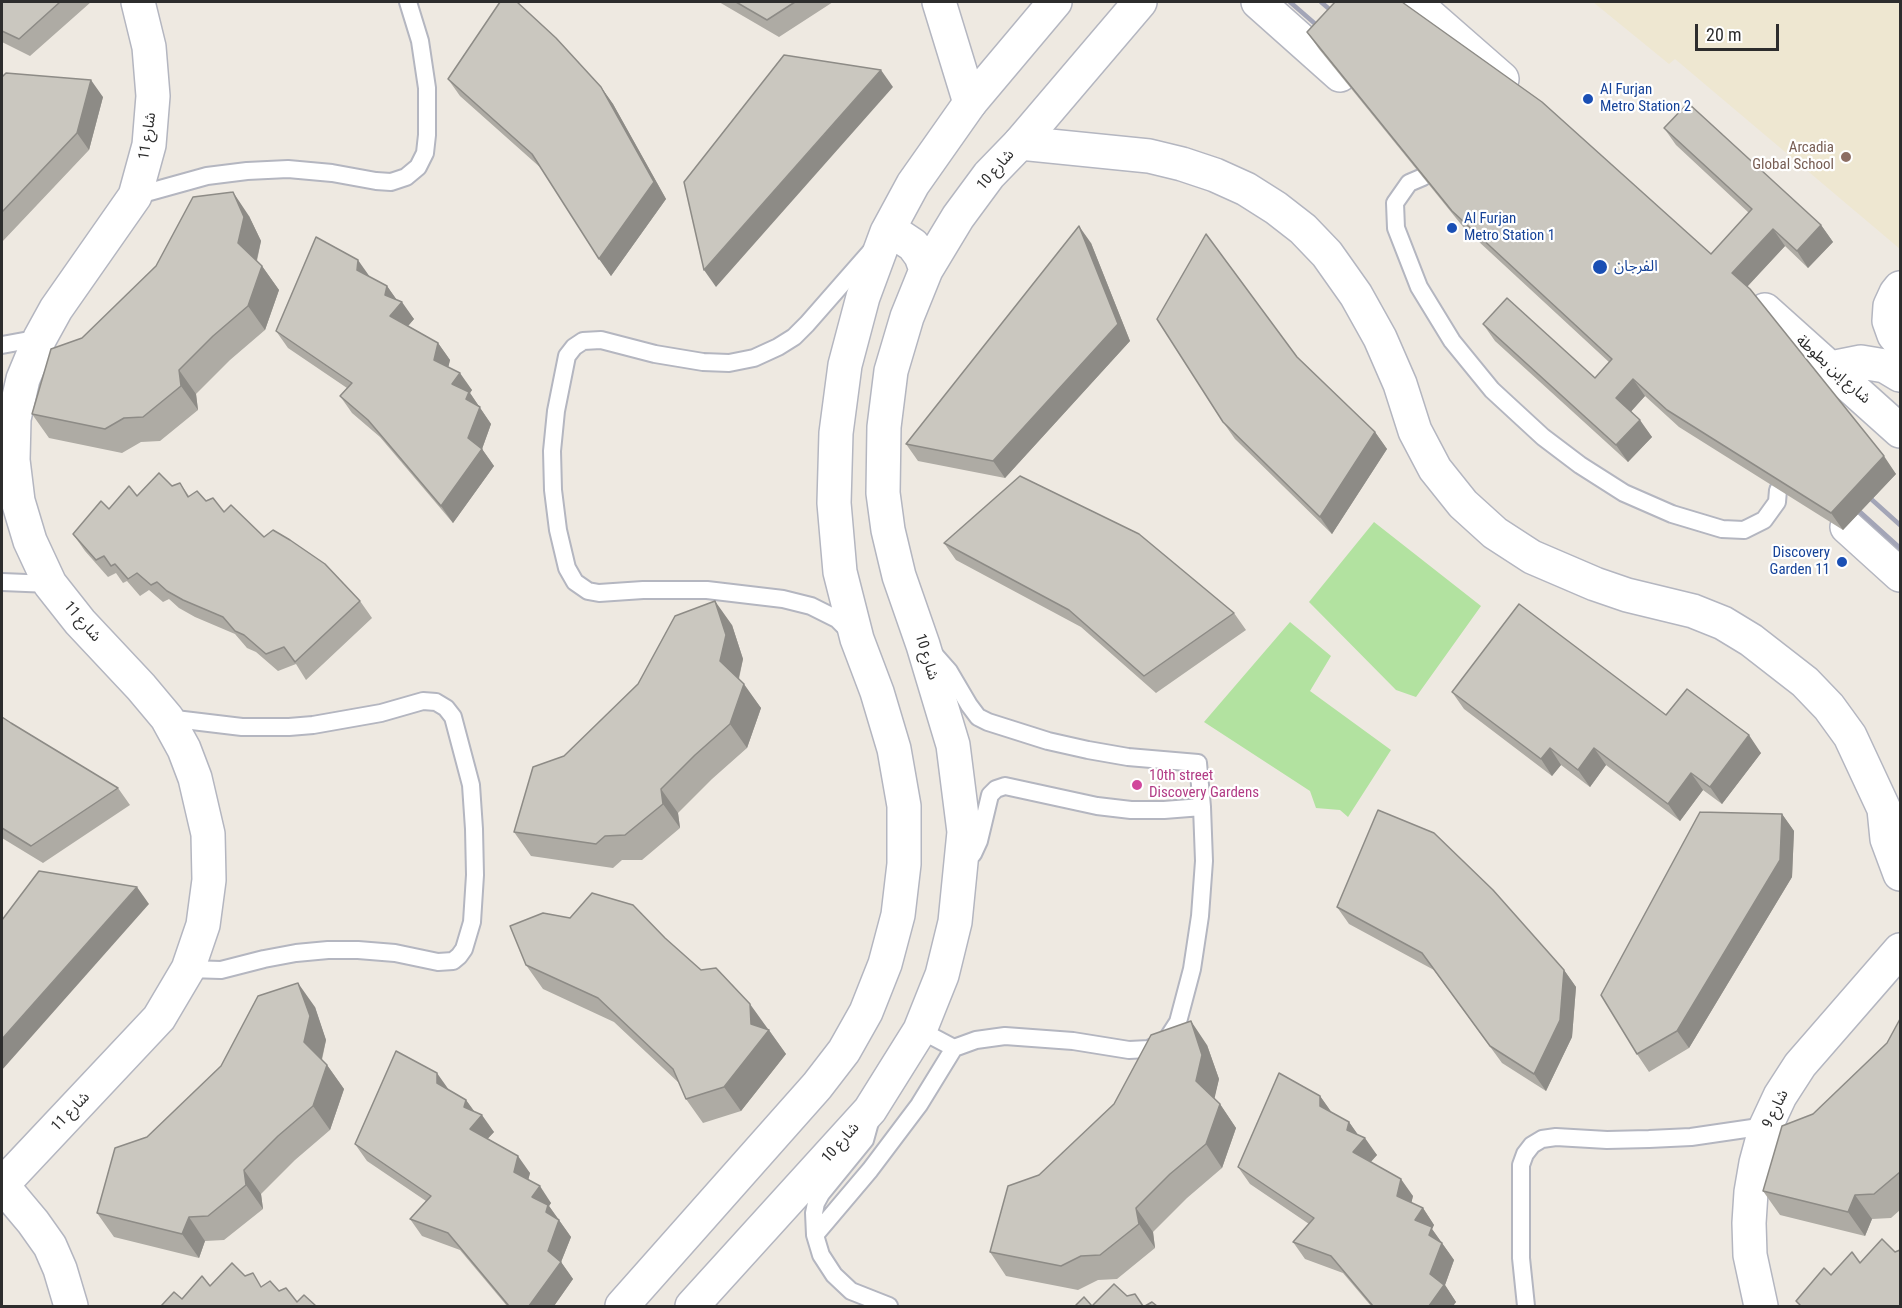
<!DOCTYPE html>
<html>
<head>
<meta charset="utf-8">
<style>
  body { margin:0 }
  #map { position:relative; width:1902px; height:1308px; overflow:hidden; background:#eee9e1; font-family:"Roboto Condensed",sans-serif }
  canvas { display:block }
  .frame { position:absolute; inset:0; border:3px solid #2d2d2d; pointer-events:none }
  .scale { position:absolute; left:1695px; top:24px; width:84px; height:27px; box-sizing:border-box; border:3px solid #2d2d2d; border-top:0; padding-left:8px; font-size:18px; line-height:21px; white-space:nowrap; color:#2d2d2d; -webkit-text-stroke:4px #fff; paint-order:stroke }
</style>
</head>
<body>
<div id="map">
<canvas width="1902" height="1308"></canvas>
<div class="frame"></div>
<div class="scale">20 m</div>
</div>
<script>
const c = document.querySelector('canvas').getContext('2d');
c.lineJoin = 'round';
function paint(path, color) { c.fillStyle = color; c.fill(path, 'evenodd'); }
const poly = rows => new Path2D(rows.map(r => 'M' + r).join(''));
function trace(path, color, width, dash) { c.strokeStyle = color; c.lineWidth = width; c.lineCap = dash ? 'butt' : 'round'; c.setLineDash(dash || []); c.stroke(path); }
function write(font, color, halo, rows, align = 'center') {
  c.font = font + ' "Roboto Condensed","Noto Sans Arabic",sans-serif'; c.lineWidth = 4.5; c.setLineDash([]); c.textBaseline = 'middle'; c.strokeStyle = halo; c.fillStyle = color; for (const [text, x, y, turn = 0] of rows) {
    c.save(); c.translate(x, y); c.rotate((+turn || 0) * Math.PI / 180); c.textAlign = isNaN(turn) ? turn : align; if (halo) c.strokeText(text, 0, 0); c.fillText(text, 0, 0); c.restore();
  }
}
const education = poly([
  [1593,2,1900,2,1900,249,1675,59,1669,64]
]);
const green = poly([
  [1374,522,1481,606,1416,697,1396,690,1309,602],
  [1290,622,1331,656,1310,691,1391,750,1348,817,1340,810,1316,808,1310,791,1204,722]
]);
const service = poly([
  [1423,177,1409,183,1395,203,1396,228,1419,287,1452,341,1492,390,1543,437,1580,465,1624,493,1672,514,1722,529,1744,530,1764,520,1777,502,1778,490],
  [135,196,207,176,247,171,288,169,332,173,376,181,391,182,406,177,418,167,425,153,427,135,427,88,420,41,408,2],
  [2,345,40,338],
  [2,582,50,584],
  [851,633,837,619,811,606,783,599,707,590,643,590,599,593,588,591,575,582,567,568,558,530,553,490,552,451,556,411,567,356,574,347,583,341,601,340,655,354,703,362,729,363,754,358,778,347,794,337,807,324,871,251],
  [167,718,242,727,289,727,313,725,381,713,423,701,436,702,446,708,453,717,471,785,474,829,475,875,472,922,464,949,459,956,453,961,438,962,395,953,358,950,328,950,296,953,264,959,221,970,188,969],
  [973,854,979,841,990,795,996,789,1005,786,1097,806,1131,810,1164,810,1202,807],
  [920,1030,954,1048,976,1040,1005,1036,1073,1041,1129,1050,1149,1049,1167,1039,1178,1022,1192,969,1200,916,1204,861,1202,807,1198,763,1128,757,1088,750,1048,741,988,722,978,717,969,705,949,671,934,654],
  [870,1122,865,1140,821,1194,816,1203,814,1213,815,1235,821,1255,834,1275,851,1291,889,1306],
  [815,1235,870,1170,919,1105,954,1048],
  [1526,1306,1521,1258,1521,1165,1525,1154,1532,1145,1542,1139,1556,1137,1607,1140,1649,1139,1691,1137,1766,1126]
]);
const minor = poly([
  [939,2,970,103],
  [1020,143,1149,156,1182,164,1215,175,1246,189,1276,208,1303,229,1327,254,1356,295,1380,338,1400,384,1415,431,1435,469,1463,504,1495,533,1532,557,1595,584,1627,595,1693,611,1723,623,1751,640,1805,682,1829,707,1850,736,1884,809,1887,839,1900,874],
  [1900,288,1896,293,1890,306,1889,321,1894,335,1900,342],
  [2,1185,159,1018,188,969,203,925,209,880,208,834,195,778,184,749,167,718,141,687,80,622,50,584,30,541,18,501,13,460,14,419,23,379,40,338,56,309,135,196,149,145,153,96,149,47,138,2],
  [2,1185,33,1222,50,1246,60,1269,71,1306],
  [1761,1306,1750,1255,1749,1223,1751,1192,1756,1163,1766,1126,1780,1096,1800,1065,1900,950]
]);
const tertiary = poly([
  [887,232,901,237,913,245,921,256,926,270],
  [622,1306,817,1086,844,1051,866,1012,885,964,898,915,904,864,904,806,894,749,877,692,857,639,840,572,834,503,836,433,845,365,863,297,887,232,913,184,970,103,1055,2],
  [692,1306,870,1110,920,1030,942,975,955,922,964,832,953,745,923,645,899,576,888,530,883,493,884,427,891,371,907,317,926,270,958,217,989,175,1020,143,1140,2]
]);
const secondary = poly([
  [1258,2,1340,75],
  [1414,2,1502,79],
  [1765,310,1900,431],
  [1831,368,1861,362,1885,366,1900,375],
  [1847,527,1900,575]
]);
const rail = poly([
  [1290,2,1328,35],
  [1321,2,1342,20],
  [1860,489,1900,525],
  [1849,502,1900,548]
]);
const wall = poly([
  [2,2,91,2,30,56,2,42],
  [719,2,833,2,779,37],
  [1307,32,1711,254,1749,213,1676,145,1664,128,1821,225,1833,242,1808,268,1785,246,1747,287,1896,474,1843,530,1679,427,1645,396,1631,411,1652,437,1628,462,1495,341,1483,324,1595,378,1610,363,1464,228,1319,49],
  [2,77,103,97,89,150,2,242],
  [448,79,601,87,613,104,666,199,611,276,542,169,460,96],
  [249,216,261,241,257,261,262,266,279,290,265,330,230,360,196,394,198,410,160,441,141,442,122,453,49,438,32,414,82,338],
  [1091,243,1130,341,1005,478,918,461,906,444],
  [370,277,387,286,396,299,414,319,408,326,438,343,450,360,448,367,472,390,470,393,491,424,482,449,494,466,453,523,380,437,352,413,340,396,347,388,288,348,276,331],
  [1297,357,1375,432,1387,449,1332,534,1235,439,1223,422],
  [180,483,189,496,206,501,224,512,264,537,360,601,372,618,306,680,296,664,278,671,256,652,247,648,235,634,195,617,179,608,169,599,163,602,149,590,140,596,127,581,123,583,116,573,108,577,85,551,73,534,109,509,137,496],
  [944,543,1234,613,1246,630,1156,693,1081,627,956,560],
  [732,625,743,659,739,679,761,708,747,748,712,779,678,813,680,828,642,860,622,860,613,868,531,856,514,832,564,756],
  [1452,692,1666,715,1761,753,1722,804,1703,790,1680,821,1606,765,1590,787,1561,765,1552,776,1464,709],
  [2,717,11,723,118,788,130,805,43,863,2,838],
  [1782,814,1794,831,1792,877,1689,1048,1649,1072,1637,1054],
  [1337,907,1564,970,1576,987,1572,1037,1546,1091,1502,1063,1434,970,1349,924],
  [665,938,766,1029,769,1030,786,1054,741,1111,703,1123,686,1099,679,1083,614,1022,543,989,526,965],
  [315,1007,326,1040,322,1060,327,1065,344,1089,330,1130,295,1160,261,1194,263,1209,224,1240,205,1241,199,1258,114,1237,97,1213,147,1137],
  [1900,1019,1900,1210,1891,1218,1872,1219,1865,1236,1780,1215,1763,1191,1813,1114,1887,1043],
  [1207,1045,1219,1079,1214,1098,1220,1104,1236,1128,1222,1168,1187,1198,1153,1232,1155,1248,1117,1279,1098,1280,1078,1290,1006,1276,990,1252,1039,1175],
  [449,1090,466,1100,475,1112,494,1132,487,1139,530,1173,528,1180,551,1203,549,1206,571,1237,561,1262,573,1279,554,1306,507,1306,460,1250,422,1236,410,1219,426,1201,367,1161,355,1144],
  [1320,1096,1332,1113,1349,1122,1358,1135,1377,1155,1371,1162,1413,1196,1411,1203,1423,1208,1434,1225,1432,1229,1454,1260,1445,1285,1456,1302,1453,1306,1371,1306,1343,1273,1305,1259,1293,1242,1309,1224,1250,1184,1238,1167]
]);
const shadedWall = poly([
  [881,70,893,87,716,287,704,270],
  [91,80,103,97,89,150,77,133],
  [601,87,613,104,666,199,611,276,599,259],
  [233,192,249,216,261,241,255,267,238,243],
  [1821,225,1833,242,1808,268,1797,251],
  [1079,226,1091,243,1130,341,1005,478,993,461],
  [1773,229,1785,246,1744,290,1732,273],
  [358,260,370,277,357,270],
  [262,266,279,290,265,330,248,306],
  [387,286,399,303,402,302,414,319,402,333,390,316,385,295],
  [438,343,450,360,446,377,434,360],
  [179,370,196,394,198,410,181,386],
  [460,373,472,390,470,393,491,424,482,449,494,466,453,523,441,506,468,438,466,399,452,384],
  [1633,379,1645,396,1628,415,1616,398],
  [1640,420,1652,437,1628,462,1616,445],
  [1375,432,1387,449,1332,534,1320,517],
  [1884,456,1896,474,1843,530,1831,513],
  [715,601,732,625,743,659,737,685,720,661],
  [744,684,761,708,747,748,730,724],
  [1749,735,1761,753,1722,804,1710,787],
  [1550,748,1561,765,1552,776,1541,759],
  [1594,748,1606,765,1590,787,1578,770],
  [1691,773,1703,790,1680,821,1668,804],
  [661,789,678,813,680,828,663,804],
  [1782,814,1794,831,1792,877,1689,1048,1677,1031],
  [137,887,149,904,2,1070,2,1039],
  [1564,970,1576,987,1572,1037,1546,1091,1534,1074],
  [298,983,315,1007,326,1040,320,1066,304,1042],
  [750,1004,786,1054,741,1111,724,1087,751,1024],
  [1191,1021,1207,1045,1219,1079,1213,1105,1196,1081],
  [327,1065,344,1089,330,1130,313,1106],
  [437,1073,449,1090,437,1083],
  [1320,1096,1332,1113,1320,1106],
  [466,1100,478,1117,482,1115,494,1132,481,1146,470,1129,464,1107],
  [1220,1104,1236,1128,1222,1168,1206,1144],
  [1349,1122,1361,1139,1365,1138,1377,1155,1364,1169,1353,1152,1347,1130],
  [518,1156,530,1173,526,1189,514,1172],
  [244,1170,261,1194,263,1209,246,1185],
  [1401,1179,1413,1196,1409,1213,1397,1196],
  [540,1186,551,1203,549,1206,571,1237,561,1262,573,1279,554,1306,529,1306,548,1251,532,1197],
  [1855,1195,1872,1219,1865,1236,1848,1212],
  [1136,1208,1153,1232,1155,1248,1139,1224],
  [1423,1208,1434,1225,1432,1229,1454,1260,1445,1285,1456,1302,1453,1306,1429,1306,1430,1274,1429,1235,1415,1220],
  [189,1217,205,1241,199,1258,182,1234]
]);
const building = poly([
  [2,2,60,2,19,39,2,31,2,2],
  [500,2,517,2,556,38,601,87,654,182,599,259,532,154,448,79,500,2],
  [736,2,795,2,767,20,736,2],
  [1335,2,1402,2,1542,102,1711,254,1752,209,1664,128,1688,103,1821,225,1797,251,1773,229,1732,273,1750,289,1884,456,1831,513,1667,410,1633,379,1616,398,1640,420,1616,445,1483,324,1507,298,1595,378,1612,359,1452,211,1307,32,1335,2],
  [784,55,881,70,704,270,684,182,784,55],
  [6,73,91,80,77,133,2,212,2,77,6,73],
  [233,192,244,217,238,243,262,266,248,306,213,336,179,370,181,386,143,417,124,418,105,429,32,414,51,349,82,338,156,266,193,197,233,192],
  [1079,226,1118,324,993,461,906,444,1079,226],
  [1206,234,1297,357,1375,432,1320,517,1223,422,1157,319,1206,234],
  [316,237,358,260,357,270,387,286,385,295,402,302,390,316,438,343,434,360,460,373,452,384,469,392,466,399,480,407,468,438,482,449,441,506,368,420,340,396,352,383,276,331,316,237],
  [159,473,172,486,180,483,188,497,197,491,206,501,213,498,224,512,231,505,264,537,273,530,290,540,325,564,360,601,295,662,284,647,266,654,244,635,235,631,223,617,183,600,167,591,157,582,151,585,137,573,128,579,115,564,111,566,104,556,96,560,73,534,101,501,109,509,129,486,137,496,159,473],
  [1020,476,1139,534,1234,613,1144,676,1069,610,944,543,1020,476],
  [715,601,726,635,720,661,744,684,730,724,695,755,661,789,663,804,625,835,605,836,596,844,514,832,533,767,564,756,638,684,675,616,715,601],
  [1519,604,1666,715,1687,689,1749,735,1710,787,1691,773,1668,804,1594,748,1578,770,1550,748,1541,759,1452,692,1519,604],
  [2,717,11,723,118,788,31,846,2,828,2,717],
  [1378,810,1434,833,1493,890,1564,970,1560,1020,1534,1074,1490,1046,1422,953,1337,907,1378,810],
  [1700,812,1782,814,1780,860,1677,1031,1637,1054,1601,995,1700,812],
  [39,871,137,887,2,1039,2,920,39,871],
  [592,893,633,905,665,938,701,970,716,968,750,1004,751,1024,769,1030,724,1087,686,1099,673,1069,598,998,526,965,510,926,543,913,570,918,592,893],
  [298,983,310,1016,304,1042,327,1065,313,1106,278,1136,244,1170,246,1185,208,1216,189,1217,182,1234,97,1213,115,1148,147,1137,221,1066,258,996,298,983],
  [1900,1019,1900,1172,1874,1194,1855,1195,1848,1212,1763,1191,1782,1126,1813,1114,1887,1043,1900,1019],
  [1191,1021,1202,1055,1196,1081,1220,1104,1206,1144,1170,1174,1136,1208,1139,1224,1100,1255,1081,1256,1061,1266,990,1252,1008,1186,1039,1175,1114,1104,1151,1035,1191,1021],
  [396,1051,437,1073,437,1083,466,1100,464,1107,482,1115,470,1129,518,1156,514,1172,540,1186,532,1197,548,1205,546,1212,559,1220,548,1251,561,1262,529,1306,509,1306,448,1233,410,1219,431,1196,355,1144,396,1051],
  [1279,1073,1320,1096,1320,1106,1349,1122,1347,1130,1365,1138,1353,1152,1401,1179,1397,1196,1423,1208,1415,1220,1432,1227,1429,1235,1442,1243,1430,1274,1444,1285,1429,1306,1373,1306,1331,1256,1293,1242,1314,1218,1238,1167,1279,1073],
  [1882,1239,1895,1252,1900,1250,1900,1306,1801,1306,1796,1301,1824,1268,1831,1275,1852,1252,1860,1263,1882,1239],
  [232,1263,245,1276,253,1273,261,1287,270,1281,279,1291,286,1288,297,1302,304,1295,316,1306,161,1306,174,1292,182,1299,202,1276,210,1286,232,1263],
  [1114,1284,1127,1296,1135,1294,1143,1306,1092,1306,1114,1284],
  [1084,1297,1092,1306,1075,1306,1084,1297],
  [1152,1302,1157,1306,1145,1306,1152,1302]
]);
const markers = [
  [1588,99,6,"#1a4fb4"],
  [1846,157,6,"#8d6e63"],
  [1452,228,6,"#1a4fb4"],
  [1600,267,8,"#1a4fb4"],
  [1842,562,6,"#1a4fb4"],
  [1137,785,6,"#d1479c"]
];
const transitNames = [
  ["Al Furjan",1600,90],
  ["Metro Station 2",1600,107],
  ["Al Furjan",1464,219],
  ["Metro Station 1",1464,236],
  ["الفرجان",1614,267],
  ["Discovery",1830,553,"right"],
  ["Garden 11",1830,570,"right"]
];
const streetNames = [
  ["شارع 11",148,136,-81],
  ["شارع 10",996,170,-49],
  ["شارع إبن بطوطة",1833,370,42],
  ["شارع 11",82,622,49],
  ["شارع 10",926,657,73],
  ["شارع 9",1776,1109,-64],
  ["شارع 11",71,1112,-46],
  ["شارع 10",841,1143,-48]
];
const educationNames = [
  ["Arcadia",1834,148],
  ["Global School",1834,165]
];
const hotelNames = [
  ["10th street",1149,776],
  ["Discovery Gardens",1149,793]
];
paint(education, '#eee7d1');
paint(green, '#b2e2a0');
trace(service, '#b4b6c0', 20);
trace(minor, '#b4b6c0', 36);
trace(tertiary, '#b4b6c0', 36);
trace(secondary, '#b4b6c0', 36);
trace(service, '#fff', 16);
trace(minor, '#fff', 33);
trace(tertiary, '#fff', 33);
trace(secondary, '#fff', 33);
trace(rail, '#a3a5b7', 4.5);
paint(wall, '#aeaba4');
paint(shadedWall, '#8d8b86');
paint(building, '#cac7bf');
trace(building, '#8d8b86', 1.5);
for (const [x, y, r, color] of markers) { const dot = new Path2D(); dot.arc(x, y, r, 0, 2 * Math.PI); c.fillStyle = color; c.fill(dot); trace(dot, '#fff', 2); }
write('15px', '#164399', '#fff', transitNames, 'left');
write('15px', '#2d2d2d', '#fff', streetNames);
write('15px', '#785e54', '#fff', educationNames, 'right');
write('15px', '#b23c85', '#fff', hotelNames, 'left');
</script>
</body>
</html>
